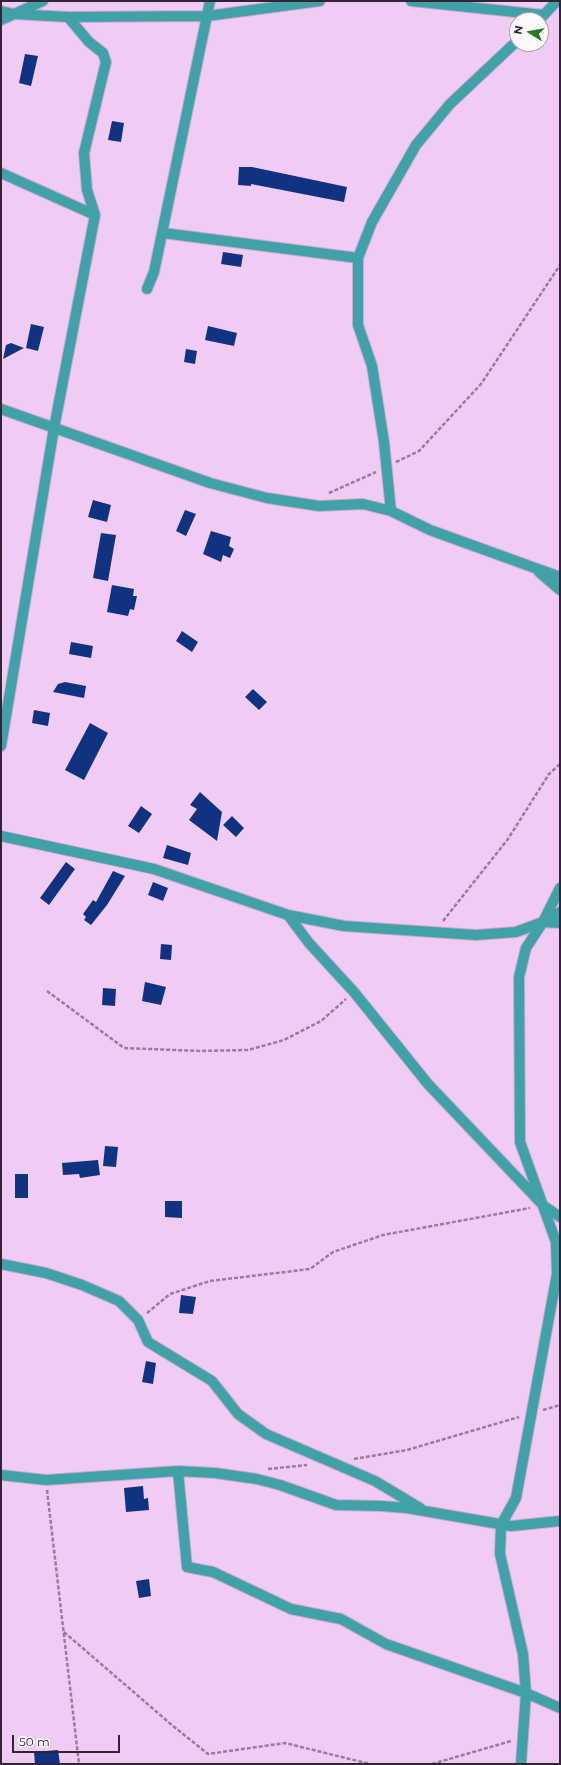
<!DOCTYPE html>
<html>
<head>
<meta charset="utf-8">
<style>
  body { margin:0 }
  #map { position:relative; width:561px; height:1765px; overflow:hidden; background:#f0cbf4; font-family:Montserrat,sans-serif }
  canvas { display:block }
  .frame { position:absolute; inset:0; border:2px solid #322434; pointer-events:none }
  .north { position:absolute; left:509px; top:12px; width:40px; height:40px; box-sizing:border-box; background:#fdf9fd; border:1px solid #aca4ad; border-radius:50%; rotate:281deg; font-size:11px; font-weight:700; line-height:16px; text-align:center; color:#322434 }
  .north::after { content:''; display:block; margin:auto; width:14px; height:18px; background:#277a26; clip-path:polygon(50% 0,100% 100%,50% 72%,0 100%) }
  .scale { position:absolute; left:12px; top:1735px; width:108px; height:18px; box-sizing:border-box; border:2px solid #322434; border-top:0; padding-left:5px; font-size:12px; line-height:14px; white-space:nowrap; color:#322434; -webkit-text-stroke:3px #fdf9fd; paint-order:stroke }
</style>
</head>
<body>
<div id="map">
<canvas width="561" height="1765"></canvas>
<div class="frame"></div>
<div class="north">N</div>
<div class="scale">50 m</div>
</div>
<script>
const c = document.querySelector('canvas').getContext('2d');
c.lineJoin = 'round';
function paint(path, color) { c.fillStyle = color; c.fill(path, 'evenodd'); }
const poly = rows => new Path2D(rows.map(r => 'M' + r).join(''));
function trace(path, color, width, dash) { c.strokeStyle = color; c.lineWidth = width; c.lineCap = dash ? 'butt' : 'round'; c.setLineDash(dash || []); c.stroke(path); }
const building = poly([
  [25,54,38,56,31,86,19,83],
  [112,121,124,123,121,142,108,140],
  [239,167,252,167,347,187,344,202,251,184,251,186,238,185],
  [223,252,243,255,241,267,221,264],
  [31,324,44,327,38,351,26,348],
  [208,326,237,333,234,346,205,340],
  [11,343,24,348,3,359,6,345],
  [186,349,197,351,195,364,184,362],
  [93,500,111,505,107,522,88,517],
  [185,510,196,514,186,536,176,531],
  [211,531,231,537,229,546,234,549,230,558,223,555,221,562,203,554],
  [101,533,116,535,108,581,93,578],
  [112,585,134,589,133,596,137,596,134,610,130,609,128,616,107,612],
  [182,631,198,642,192,652,176,641],
  [71,642,93,646,91,658,69,654],
  [65,682,86,686,84,698,53,692,58,684],
  [253,689,267,702,259,710,245,697],
  [34,710,50,713,48,726,32,723],
  [90,723,108,733,84,780,65,770],
  [200,792,222,812,217,841,189,820,197,809,190,805],
  [141,806,152,814,139,833,128,826],
  [232,816,244,828,236,837,223,825],
  [167,845,191,853,188,865,163,858],
  [66,862,75,869,49,905,40,898],
  [113,871,125,876,107,905,91,925,84,920,86,917,83,914,93,900,96,902],
  [153,882,168,888,163,901,148,895],
  [161,944,172,945,171,960,160,959],
  [145,982,166,987,161,1005,142,1001],
  [103,988,116,989,115,1006,102,1005],
  [105,1146,118,1147,116,1167,103,1166],
  [98,1160,100,1175,80,1178,79,1174,63,1175,62,1163],
  [15,1174,28,1174,28,1198,15,1198],
  [165,1201,182,1201,182,1218,165,1217],
  [181,1295,196,1297,193,1314,179,1313],
  [146,1361,156,1363,153,1384,142,1382],
  [143,1486,144,1499,148,1498,149,1510,126,1512,124,1488],
  [149,1579,151,1596,139,1598,136,1581],
  [58,1750,60,1764,35,1764,34,1752]
]);
const path = poly([
  [396,462,419,451,481,384,560,265],
  [329,493,376,472],
  [443,921,508,839,549,774,560,764],
  [47,991,124,1048,200,1051,248,1050,284,1040,321,1021,346,999],
  [147,1313,170,1294,210,1281,310,1269,333,1252,383,1235,530,1208],
  [543,1410,560,1405],
  [354,1459,407,1450,519,1417],
  [268,1469,307,1465],
  [47,1490,79,1764],
  [64,1632,173,1726,208,1754,285,1743,370,1764],
  [432,1764,511,1741]
]);
const minor = poly([
  [411,1,544,15],
  [1,11,14,14,68,17,207,16,320,1],
  [540,19,557,1],
  [1,20,43,1],
  [1,173,95,215],
  [163,233,358,258],
  [147,289,154,272,210,1],
  [1,409,210,483,267,498,319,506,363,504,391,511,430,530,560,577],
  [391,511,384,442,372,366,358,325,358,258,372,222,416,145,450,104,517,41],
  [539,572,560,590],
  [1,746,54,428,95,215,87,190,84,153,106,62,103,53,89,42,68,17],
  [1,836,154,869,288,915,344,926,476,935,516,932,543,922,560,912],
  [288,915,309,943,354,992,428,1084,544,1206,560,1217],
  [543,922,560,923],
  [1,1264,46,1273,82,1285,119,1301,138,1320,148,1342,212,1381,238,1414,266,1434,375,1481,420,1508],
  [178,1471,187,1567,213,1572,291,1609,341,1619,386,1644,526,1693,560,1708],
  [1,1475,46,1480,178,1471,215,1473,257,1479,280,1485,336,1505,381,1506,407,1508,511,1526,560,1521],
  [521,1764,526,1693,523,1654,500,1554,501,1525,516,1498,557,1274,556,1242,520,1142,519,977,526,948,543,922,560,888]
]);
paint(building, '#0f3381');
trace(minor, '#caaace', 12);
trace(path, '#977d9a', 2.5, [4, 2]);
trace(minor, '#41a1a9', 10);
</script>
</body>
</html>
